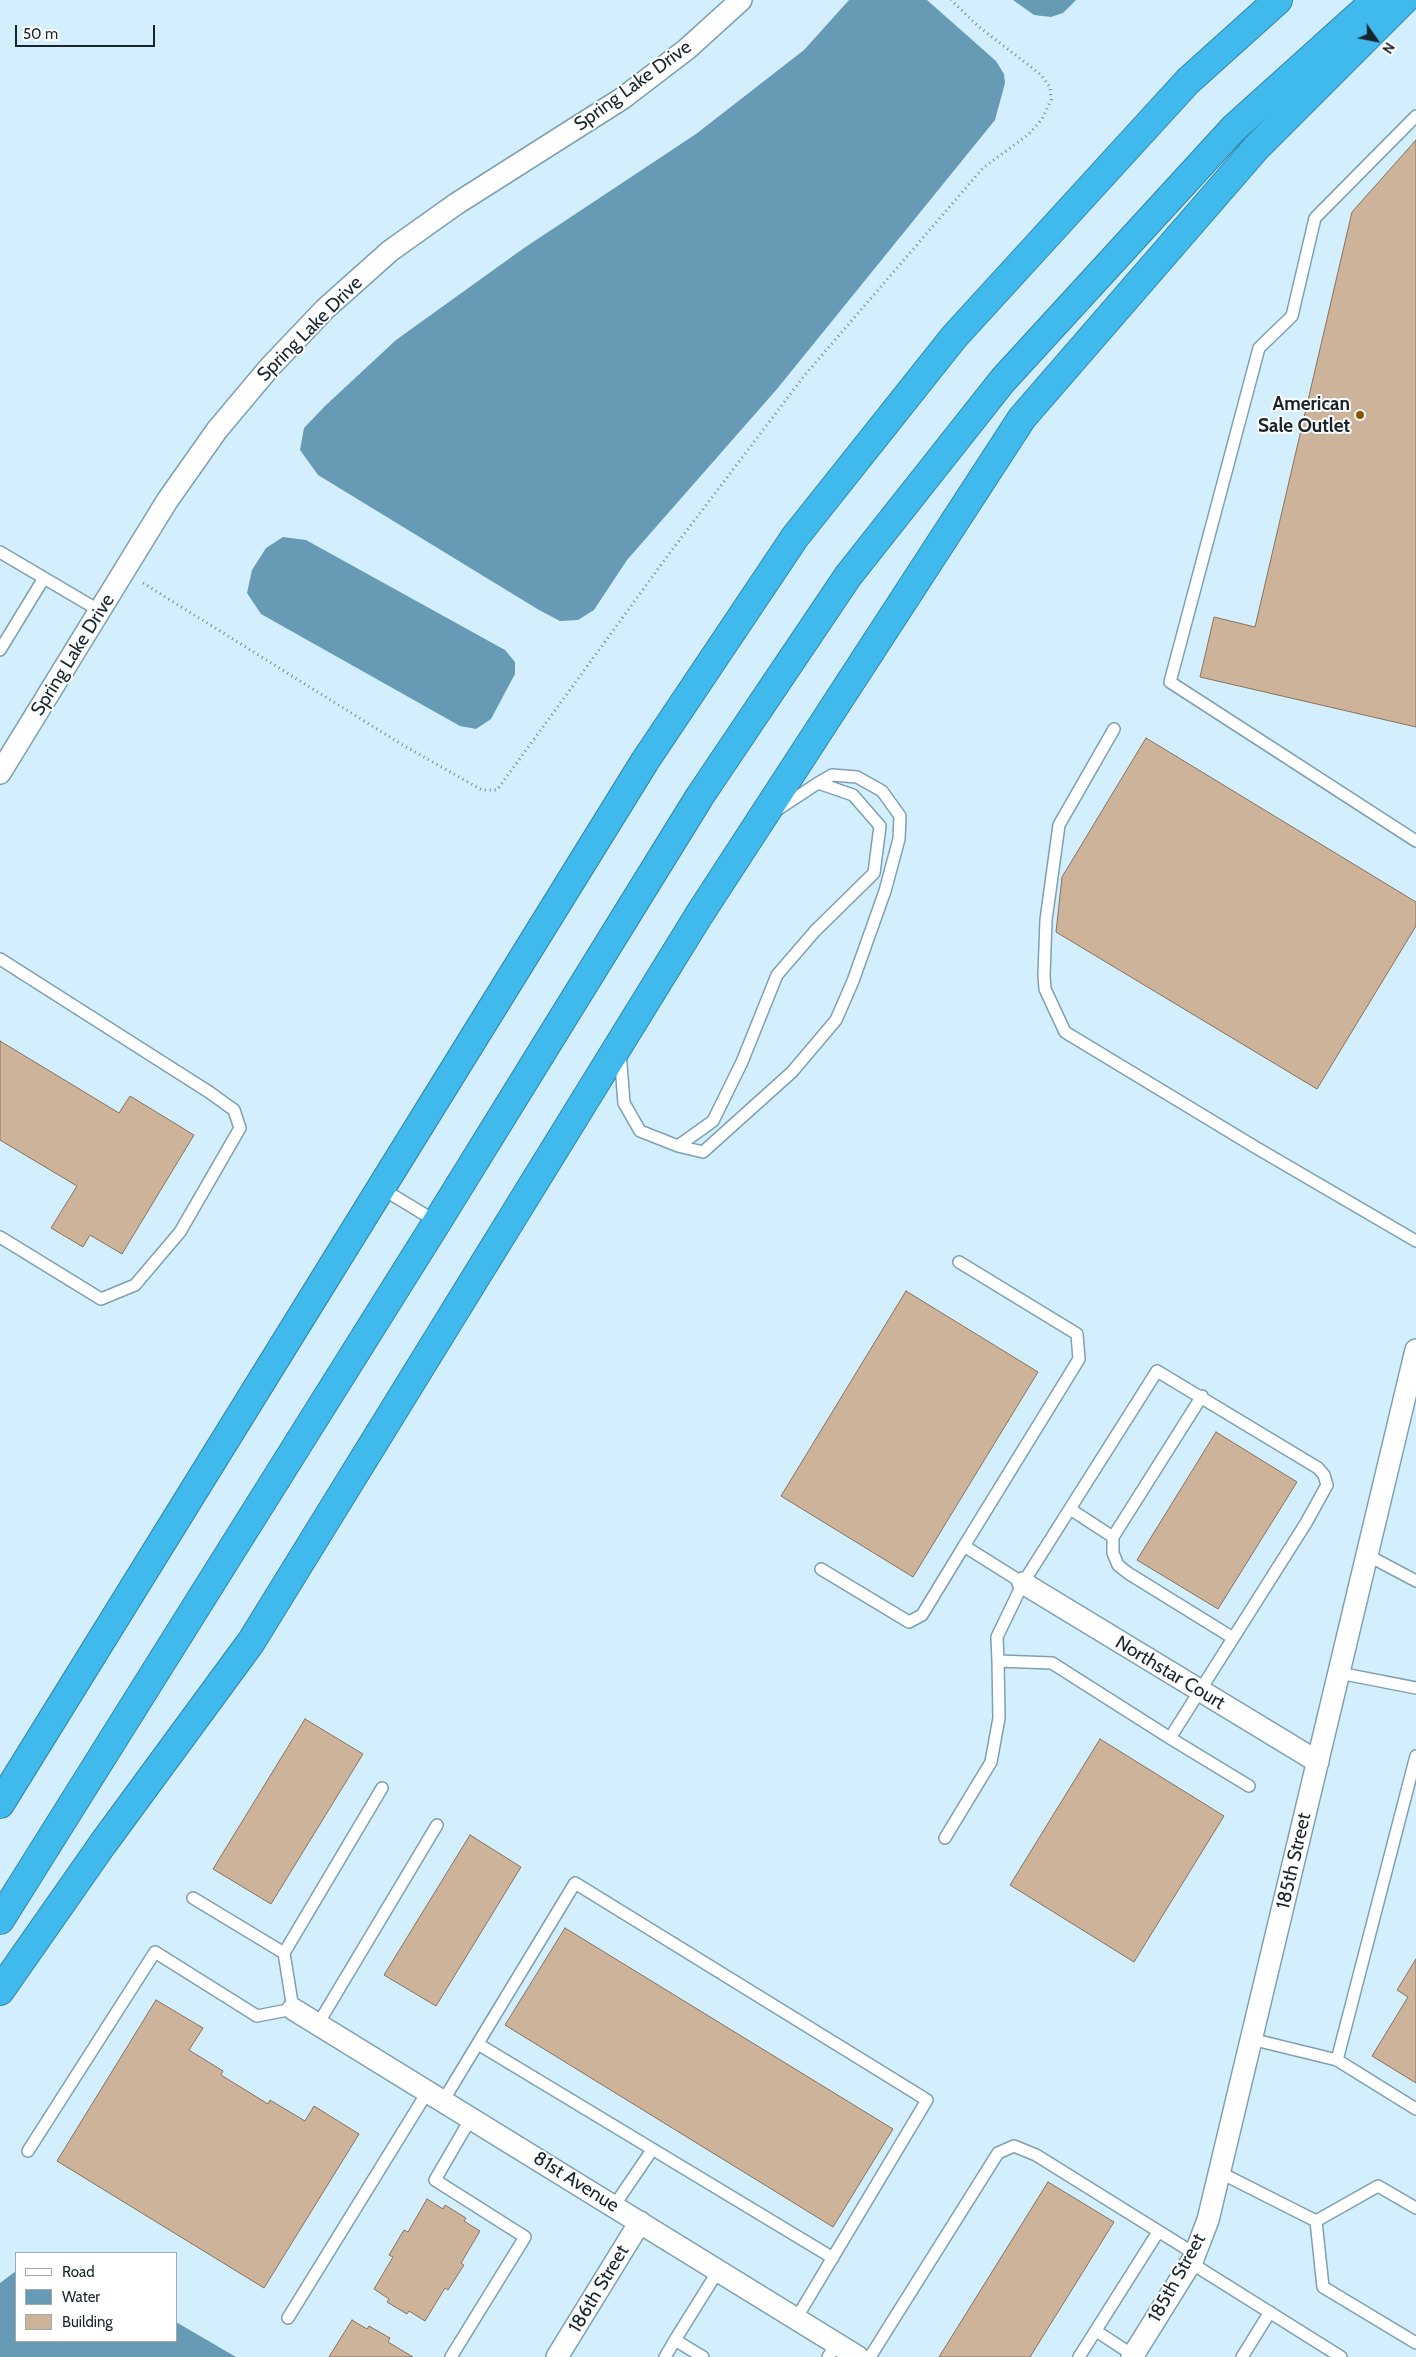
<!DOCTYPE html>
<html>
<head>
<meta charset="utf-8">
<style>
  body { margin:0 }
  #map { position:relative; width:1416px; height:2357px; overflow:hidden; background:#d3effe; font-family:Cabin,sans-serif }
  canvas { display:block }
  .legend { position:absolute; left:15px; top:2252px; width:162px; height:90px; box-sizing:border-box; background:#fff; border:1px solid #a3a8ab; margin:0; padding:6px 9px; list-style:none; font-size:15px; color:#18262c }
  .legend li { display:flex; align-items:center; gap:10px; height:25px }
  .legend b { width:25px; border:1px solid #a3a8ab }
  .north { position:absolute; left:1351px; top:15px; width:50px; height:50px; -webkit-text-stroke:4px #fff; paint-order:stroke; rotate:123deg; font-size:14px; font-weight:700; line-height:20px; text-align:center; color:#18262c }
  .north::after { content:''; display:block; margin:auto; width:18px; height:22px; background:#18262c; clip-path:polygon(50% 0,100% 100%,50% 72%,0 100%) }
  .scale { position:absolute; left:15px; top:25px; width:140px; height:22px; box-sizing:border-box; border:2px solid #18262c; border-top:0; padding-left:6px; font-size:15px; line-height:18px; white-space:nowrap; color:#18262c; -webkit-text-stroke:4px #fff; paint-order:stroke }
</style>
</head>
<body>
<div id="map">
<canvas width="1416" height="2357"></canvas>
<ul class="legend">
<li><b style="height:6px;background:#fff"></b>Road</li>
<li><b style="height:14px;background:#679bb5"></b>Water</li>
<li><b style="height:14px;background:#ccb39a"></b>Building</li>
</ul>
<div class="north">N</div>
<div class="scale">50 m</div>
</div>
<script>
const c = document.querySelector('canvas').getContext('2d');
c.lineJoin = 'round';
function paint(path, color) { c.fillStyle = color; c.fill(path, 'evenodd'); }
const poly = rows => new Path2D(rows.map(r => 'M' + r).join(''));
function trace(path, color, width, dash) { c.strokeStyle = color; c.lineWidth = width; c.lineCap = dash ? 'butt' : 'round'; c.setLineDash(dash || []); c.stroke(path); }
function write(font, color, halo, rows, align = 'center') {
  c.font = font + ' Cabin,sans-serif'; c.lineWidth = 4; c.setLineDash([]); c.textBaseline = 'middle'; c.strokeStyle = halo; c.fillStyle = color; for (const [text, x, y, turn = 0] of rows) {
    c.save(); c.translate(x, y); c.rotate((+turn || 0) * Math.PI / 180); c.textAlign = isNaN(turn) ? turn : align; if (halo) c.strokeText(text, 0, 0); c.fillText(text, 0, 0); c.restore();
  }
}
const water = poly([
  [849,0,927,0,996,61,1004,74,1005,83,995,120,777,389,627,560,594,610,578,620,560,621,539,610,318,475,300,450,304,428,325,406,396,340,524,248,696,134,804,50],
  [1013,0,1076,0,1063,13,1051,17,1034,15],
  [283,537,306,540,505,650,515,662,515,674,491,719,476,729,460,726,261,614,247,593,252,570,266,548],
  [16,2271,16,2341,176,2341,176,2322,236,2357,0,2357,0,2283]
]);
const building = poly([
  [1416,140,1416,727,1200,677,1214,617,1255,627,1352,212,1416,140],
  [1146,738,1416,902,1416,926,1317,1089,1056,932,1062,877,1146,738],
  [0,1041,119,1113,130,1096,194,1135,122,1254,90,1235,83,1247,51,1228,77,1186,0,1140,0,1041],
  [906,1291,1038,1372,913,1577,781,1496,906,1291],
  [1216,1432,1297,1482,1218,1609,1137,1560,1216,1432],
  [305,1719,363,1754,271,1904,213,1869,305,1719],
  [1100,1739,1224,1816,1134,1962,1010,1885,1100,1739],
  [470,1835,521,1867,436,2006,384,1975,470,1835],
  [565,1928,893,2129,833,2227,505,2025,565,1928],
  [1416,1959,1416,2083,1372,2056,1408,1997,1397,1990,1416,1959],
  [156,2000,203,2028,189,2050,223,2071,221,2075,268,2104,270,2100,305,2121,314,2106,359,2134,264,2288,57,2161,156,2000],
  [1048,2182,1114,2222,1030,2357,939,2357,1048,2182],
  [427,2199,443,2209,445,2205,466,2218,464,2221,480,2231,461,2263,464,2265,448,2290,445,2288,425,2321,409,2311,407,2314,387,2302,389,2299,374,2289,393,2257,389,2255,404,2230,408,2232,427,2199],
  [352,2320,367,2329,369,2326,390,2338,388,2342,413,2357,329,2357,352,2320]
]);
const path = poly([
  [143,583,401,744,482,790,497,790,666,558,804,376,983,168,1029,134,1042,119,1051,100,1050,87,1040,74,978,26,951,0]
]);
const lane = poly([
  [1416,116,1315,218,1292,316,1259,348,1170,682,1416,841],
  [0,552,100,611],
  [0,650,44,578],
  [1114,729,1059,825,1046,920,1044,975,1045,989,1065,1032,1255,1147,1416,1241],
  [0,959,209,1092,234,1110,240,1128,180,1232,135,1285,101,1299,0,1237],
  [620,1052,624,1103,640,1131,678,1146,713,1121,742,1062,777,975,815,931,874,873,880,826,853,795,818,783,777,810],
  [678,1146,703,1152,792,1072,836,1020,853,981,885,891,899,839,900,816,882,791,857,777,832,775,818,783],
  [381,1188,437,1222],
  [959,1262,1077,1334,1079,1359,964,1546],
  [1157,1371,1318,1468,1324,1475,1327,1485,1306,1523,1170,1738,1052,1663,998,1661,997,1637,1023,1583,1157,1371],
  [1202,1396,1113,1537,1113,1553,1118,1565,1128,1573,1233,1638],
  [1070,1509,1113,1537],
  [1367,1555,1416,1581],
  [821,1569,909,1622,922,1615,964,1546,1023,1583],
  [1339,1673,1416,1688],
  [1170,1738,1249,1786],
  [945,1838,991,1762,999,1718,998,1661],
  [193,1898,284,1953],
  [318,2024,437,1825],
  [1251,2039,1337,2060,1416,2109],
  [478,2044,833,2258],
  [1337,2060,1416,1756],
  [443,2101,575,1883,927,2100,796,2319],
  [28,2151,155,1952,257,2016,293,2009,284,1953,382,1788],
  [1219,2172,1316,2221,1323,2287,1416,2343],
  [614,2206,652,2150],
  [1316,2221,1378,2186,1416,2208],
  [1191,2263,1341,2357],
  [288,2318,428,2091],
  [1096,2331,1133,2355],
  [451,2357,525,2237,435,2180,471,2118],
  [665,2357,675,2340],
  [703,2357,675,2340,718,2271],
  [828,2357,837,2344],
  [870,2357,998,2153,1014,2146,1036,2155,1195,2254],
  [1079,2357,1158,2232],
  [1242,2357,1270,2312]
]);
const street = poly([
  [0,773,167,501,217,430,269,368,325,309,390,251,456,204,623,98,687,49,741,0],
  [1023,1583,1318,1762],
  [293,2009,858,2357],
  [557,2357,640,2222],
  [1132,2357,1193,2259,1208,2220,1416,1350]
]);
const highway = poly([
  [0,1804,645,761,795,537,954,337,1188,81,1278,0],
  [0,1920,437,1222,700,796,848,576,1003,380,1234,128,1376,0],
  [0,1991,102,1845,251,1642,699,915,1022,418,1256,148,1404,0]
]);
const markers = [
  [1360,415,5,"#8a5403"]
];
const streetNames = [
  ["Spring Lake Drive",633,86,-36],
  ["Spring Lake Drive",310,329,-45],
  ["Spring Lake Drive",73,655,-58],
  ["Northstar Court",1170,1673,31],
  ["185th Street",1294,1861,-77],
  ["81st Avenue",576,2182,32],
  ["185th Street",1177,2278,-61],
  ["186th Street",599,2289,-59]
];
const poiNames = [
  ["American",1350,404],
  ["Sale Outlet",1350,426]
];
paint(water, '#679bb5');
paint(building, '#ccb39a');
trace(building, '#89725b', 1);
trace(lane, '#7ea0b1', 14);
trace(street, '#7ea0b1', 24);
trace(highway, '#3286a9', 30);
trace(path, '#748893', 3, [1, 4]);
trace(lane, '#fff', 11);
trace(street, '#fff', 21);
trace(highway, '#40b9ec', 28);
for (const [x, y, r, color] of markers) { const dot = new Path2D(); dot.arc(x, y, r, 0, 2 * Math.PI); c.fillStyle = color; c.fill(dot); trace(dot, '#fff', 2); }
write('19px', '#18262c', '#fff', streetNames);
write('bold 19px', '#18262c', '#fff', poiNames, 'right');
</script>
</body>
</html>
